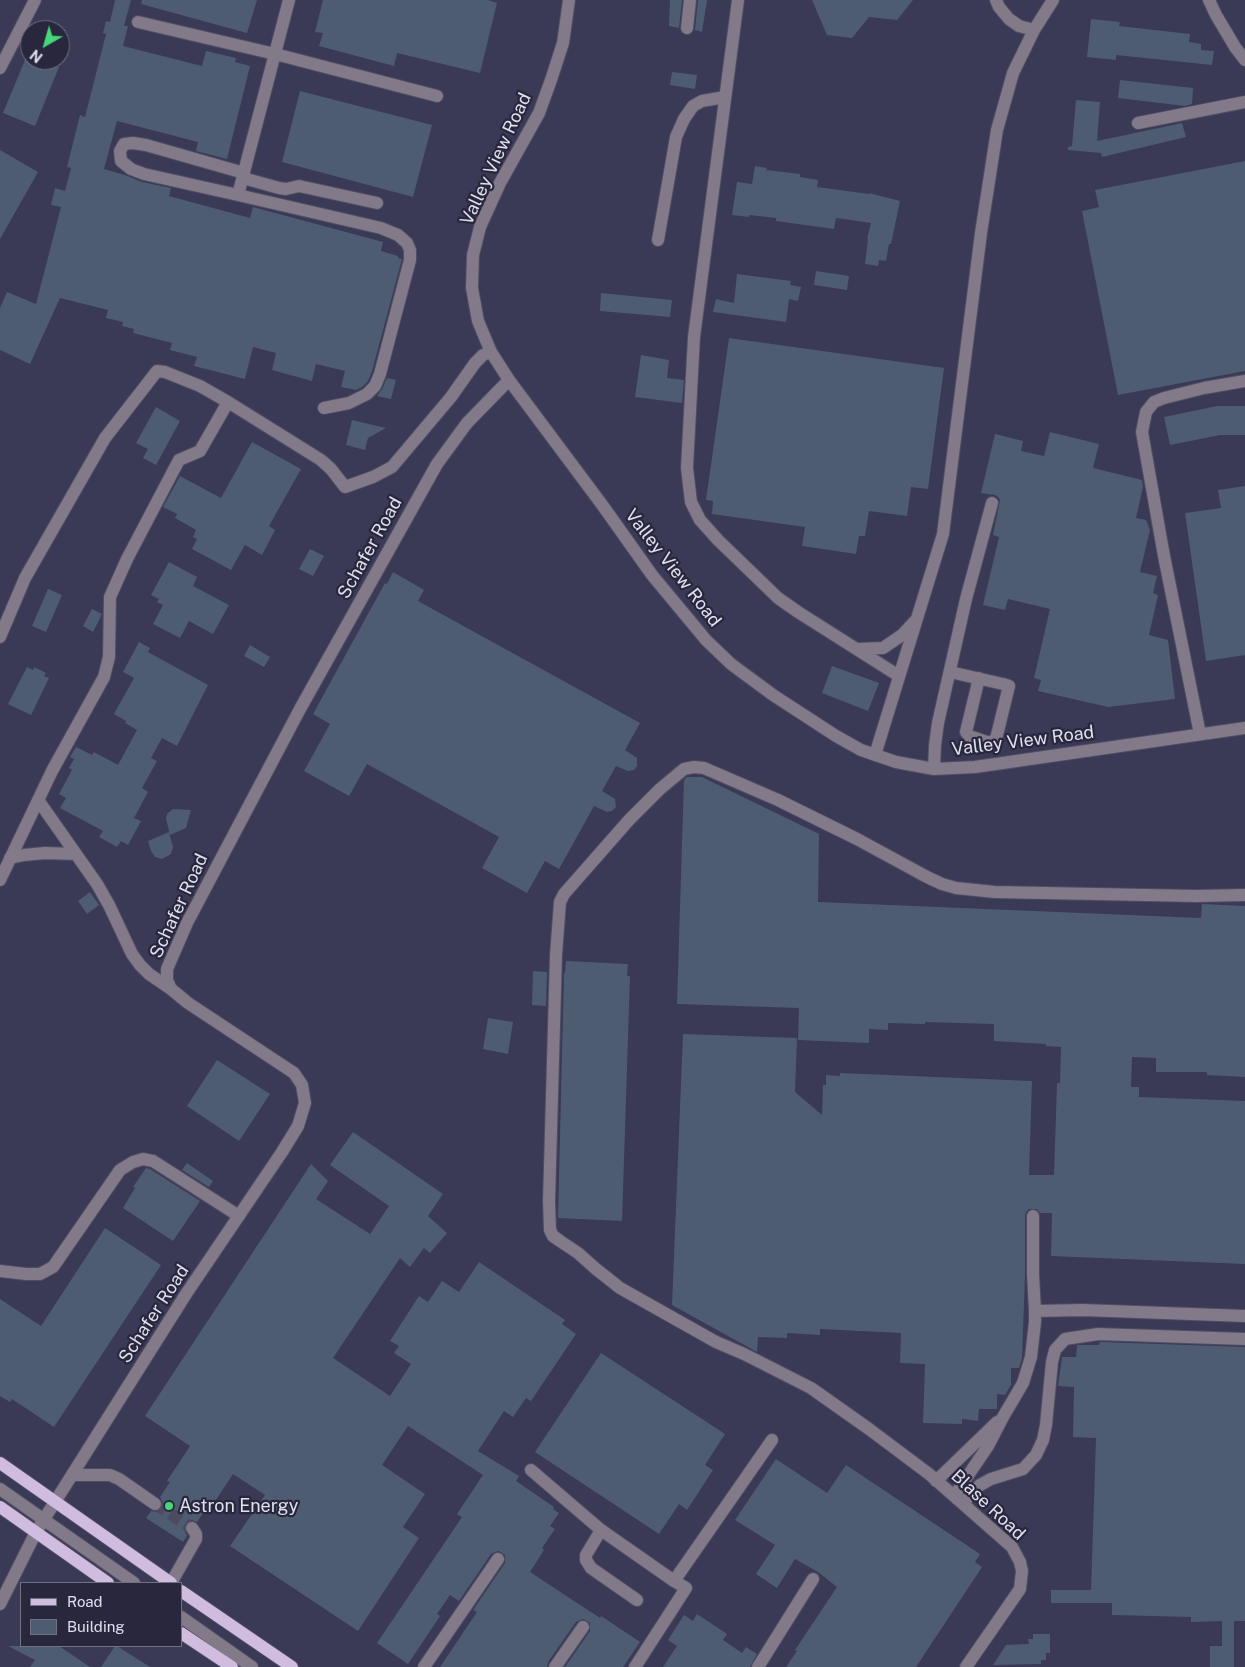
<!DOCTYPE html>
<html>
<head>
<meta charset="utf-8">
<style>
  body { margin:0 }
  #map { position:relative; width:1245px; height:1667px; overflow:hidden; background:#323148; font-family:"Public Sans",sans-serif }
  canvas { display:block }
  .legend { position:absolute; left:20px; top:1582px; width:162px; height:65px; box-sizing:border-box; background:#28273d; border:1px solid #717184; margin:0; padding:6px 9px; list-style:none; font-size:15px; color:#dfe0ee }
  .legend li { display:flex; align-items:center; gap:10px; height:25px }
  .legend b { width:25px; border:1px solid #717184 }
  .north { position:absolute; left:20px; top:20px; width:50px; height:50px; box-sizing:border-box; background:#28273d; border:1px solid #717184; border-radius:50%; rotate:218deg; font-size:14px; font-weight:700; line-height:20px; text-align:center; color:#dfe0ee }
  .north::after { content:''; display:block; margin:auto; width:18px; height:22px; background:#45d77a; clip-path:polygon(50% 0,100% 100%,50% 72%,0 100%) }
</style>
</head>
<body>
<div id="map">
<canvas width="1245" height="1667"></canvas>
<ul class="legend">
<li><b style="height:6px;background:#d0bcde"></b>Road</li>
<li><b style="height:14px;background:#4e5c72"></b>Building</li>
</ul>
<div class="north">N</div>
</div>
<script>
const c = document.querySelector('canvas').getContext('2d');
c.lineJoin = 'round';
function paint(path, color) { c.fillStyle = color; c.fill(path, 'evenodd'); }
const poly = rows => new Path2D(rows.map(r => 'M' + r).join(''));
function trace(path, color, width, dash) { c.strokeStyle = color; c.lineWidth = width; c.lineCap = dash ? 'butt' : 'round'; c.setLineDash(dash || []); c.stroke(path); }
function write(font, color, halo, rows, align = 'center') {
  c.font = font + ' "Public Sans",sans-serif'; c.lineWidth = 4.5; c.setLineDash([]); c.textBaseline = 'middle'; c.strokeStyle = halo; c.fillStyle = color; for (const [text, x, y, turn = 0] of rows) {
    c.save(); c.translate(x, y); c.rotate((+turn || 0) * Math.PI / 180); c.textAlign = isNaN(turn) ? turn : align; if (halo) c.strokeText(text, 0, 0); c.fillText(text, 0, 0); c.restore();
  }
}
const built = poly([
  [0,0,1245,0,1245,1667,0,1667],
  [30,30,60,30,60,60,30,60],
  [21,1583,181,1583,181,1646,21,1646]
]);
const building = poly([
  [115,0,131,0,124,26,128,26,123,46,202,66,206,51,236,58,235,62,250,66,227,159,196,151,198,142,117,121,104,169,125,175,142,182,171,188,169,196,250,218,253,207,383,242,381,251,398,256,398,258,402,259,372,371,368,381,362,387,356,390,341,387,345,371,316,364,312,381,272,370,276,353,253,347,245,379,194,366,197,357,170,350,172,343,133,333,134,329,122,326,123,322,106,318,108,310,60,298,30,364,0,350,0,308,7,292,36,304,61,207,51,205,55,188,65,191,71,168,67,167,80,115,85,117,106,34,103,33,106,21,110,22],
  [142,0,257,0,247,33,141,4],
  [323,0,488,0,497,3,480,73,397,53,394,66,319,46,323,33,315,32],
  [670,0,682,0,679,28,669,26],
  [698,0,707,0,702,32,695,30],
  [812,0,913,0,897,20,869,17,852,38,827,35],
  [1091,19,1120,22,1119,26,1190,34,1189,42,1201,44,1201,50,1214,51,1212,65,1116,55,1116,60,1087,57],
  [25,60,43,60,59,67,35,126,3,113],
  [672,72,697,75,695,89,670,85],
  [1120,80,1193,88,1192,104,1185,106,1118,98],
  [300,91,432,125,413,197,282,162],
  [1076,100,1100,102,1097,141,1182,123,1186,137,1102,157,1101,153,1068,150,1068,147,1072,146],
  [0,150,38,172,0,239],
  [1245,161,1245,371,1118,395,1082,211,1099,207,1095,190],
  [755,166,767,168,766,170,800,174,800,177,818,180,817,187,869,194,869,193,900,201,891,244,889,244,886,261,879,260,878,266,865,264,868,239,867,239,871,223,836,218,834,229,776,221,776,218,749,215,749,217,732,215,737,182,752,184],
  [816,271,849,276,847,290,814,285],
  [737,274,791,281,790,285,801,287,798,301,789,299,786,322,713,312,716,299,734,303],
  [601,293,672,300,670,317,600,311],
  [729,338,944,368,928,489,911,487,907,516,869,511,865,536,859,536,856,554,802,546,805,527,712,514,713,501,706,500],
  [641,355,669,360,667,378,684,380,682,403,635,397],
  [387,378,396,380,391,399,377,396,382,389],
  [1217,406,1245,406,1245,435,1220,435,1170,445,1164,417],
  [156,407,180,421,156,465,143,458,148,449,136,443],
  [352,420,386,428,368,438,365,450,346,445],
  [1050,432,1099,444,1093,468,1142,480,1143,487,1136,518,1146,520,1150,530,1140,572,1157,576,1153,593,1158,595,1149,635,1168,640,1175,699,1108,707,1038,691,1041,680,1034,678,1050,609,1008,599,1005,610,983,605,999,537,993,535,1000,500,998,497,995,495,981,493,995,434,1023,441,1021,451,1044,456],
  [252,442,301,469,269,526,275,530,262,555,245,545,231,570,192,549,197,539,193,537,196,530,175,518,177,514,163,507,180,476,221,498],
  [1245,486,1245,655,1206,661,1185,513,1221,508,1218,490],
  [310,549,324,556,313,576,299,569],
  [169,562,197,577,193,586,229,605,213,634,189,621,180,638,153,624,163,605,157,602,159,599,151,595],
  [393,572,424,590,418,601,640,723,625,750,637,758,637,766,634,770,628,771,616,766,602,791,615,799,616,807,612,811,607,812,594,806,559,869,545,861,527,893,482,868,499,837,367,764,349,796,304,771,330,724,313,714,385,583,387,584],
  [48,589,62,595,46,632,32,626],
  [92,609,102,614,93,632,83,626],
  [139,642,150,648,148,652,208,685,177,746,162,738,151,758,157,761,142,788,148,792,134,818,141,821,128,845,121,841,117,847,99,837,103,831,60,808,66,798,59,794,72,770,69,768,74,759,70,757,76,747,92,755,94,752,118,765,137,730,125,723,126,721,114,714,134,678,123,672],
  [250,645,270,657,264,667,244,656],
  [832,666,879,683,868,711,822,693],
  [27,667,33,670,34,667,46,673,44,676,49,678,31,715,8,704],
  [687,777,702,777,819,834,818,902,1201,918,1202,904,1245,906,1245,1077,1207,1075,1207,1072,1156,1072,1156,1058,1132,1057,1131,1087,1139,1087,1139,1097,1245,1101,1245,1264,1051,1256,1052,1213,1040,1213,1037,1209,1029,1209,1026,1212,1025,1216,1025,1277,1022,1358,1019,1368,1011,1368,1011,1385,1005,1395,997,1394,997,1409,979,1409,978,1421,962,1419,962,1424,923,1423,925,1364,900,1363,901,1333,820,1329,820,1335,787,1333,787,1338,758,1337,757,1352,672,1305,683,1034,797,1038,795,1092,822,1115,823,1085,826,1085,826,1075,840,1076,840,1073,1032,1081,1029,1175,1054,1175,1057,1083,1060,1083,1061,1047,1046,1046,1046,1044,994,1041,994,1024,925,1022,925,1024,888,1023,888,1030,869,1029,869,1043,798,1040,799,1008,677,1004,684,780],
  [173,809,191,810,186,828,170,835,166,818,167,814],
  [169,832,173,847,171,854,162,859,155,857,151,851,148,841],
  [90,892,99,905,87,914,78,901],
  [566,961,628,964,627,976,630,976,622,1221,558,1218,564,973,565,973],
  [533,971,547,972,546,1006,532,1005],
  [488,1018,513,1022,508,1054,483,1049],
  [217,1060,270,1094,239,1141,187,1106],
  [353,1132,443,1194,428,1216,447,1233,430,1253,424,1248,410,1267,400,1258,333,1358,390,1396,411,1364,394,1353,399,1346,390,1341,419,1296,428,1302,442,1281,459,1292,479,1262,565,1320,562,1324,576,1334,531,1401,526,1398,513,1417,504,1411,478,1451,519,1476,516,1481,554,1507,553,1509,559,1513,550,1526,555,1529,542,1548,544,1550,530,1572,600,1618,601,1616,640,1642,623,1667,565,1667,590,1631,590,1623,583,1619,576,1622,548,1662,547,1667,440,1667,477,1612,473,1610,505,1563,505,1555,499,1551,495,1552,491,1554,459,1601,450,1595,437,1614,440,1616,408,1664,377,1643,462,1517,457,1514,483,1475,408,1426,382,1465,425,1494,403,1527,419,1538,358,1631,230,1546,265,1495,233,1474,210,1509,207,1507,197,1522,191,1520,185,1524,184,1529,187,1536,183,1542,146,1518,151,1511,158,1512,162,1508,162,1501,160,1497,170,1482,167,1481,190,1446,145,1416,311,1164,328,1181,316,1199,370,1234,389,1206,330,1165],
  [187,1163,213,1181,209,1187,182,1170],
  [146,1168,150,1169,200,1201,173,1241,123,1208,135,1188,133,1187],
  [105,1228,161,1265,54,1427,12,1399,10,1402,0,1396,0,1299,41,1326],
  [1100,1342,1245,1347,1245,1621,1234,1621,1234,1667,1210,1667,1210,1646,1222,1646,1222,1621,1191,1622,1191,1617,1112,1615,1112,1603,1051,1603,1051,1590,1091,1590,1096,1438,1073,1437,1074,1387,1058,1386,1062,1357,1076,1357,1077,1345,1099,1345],
  [601,1353,725,1434,705,1465,713,1470,687,1510,679,1504,659,1534,535,1452],
  [776,1459,827,1493,846,1465,980,1554,975,1562,982,1567,916,1667,786,1667,797,1651,795,1650,837,1587,818,1572,795,1559,777,1588,756,1574,775,1545,735,1520],
  [697,1614,727,1634,723,1640,742,1653,746,1647,757,1654,750,1667,663,1667,677,1646,668,1640,684,1615,693,1621],
  [1033,1634,1050,1634,1050,1653,1046,1653,1046,1660,1041,1660,1041,1664,993,1665,1006,1645,1029,1644,1028,1639,1033,1639],
  [8,1646,59,1646,90,1667,30,1667,35,1660],
  [115,1646,117,1646,150,1667,101,1667]
]);
const minorTunnel = poly([
  [155,1504,192,1528]
]);
const minor = poly([
  [289,0,238,195,381,228,398,235,407,243,410,250,410,260,380,374,375,386,367,394,349,403,324,408],
  [569,0,563,43,551,80,539,113,500,183,480,227,473,255,472,288,478,321,491,352,509,380,603,506,652,575,706,640,731,664,773,695,836,736,861,750,896,762,934,769,975,767,1245,728],
  [738,0,694,337,687,468,691,502,700,520,718,540,778,598,798,612,899,676],
  [996,0,999,7,1009,19,1019,26,1034,30],
  [1209,0,1216,15,1235,47,1245,60],
  [138,22,275,54,437,96],
  [687,28,690,0],
  [0,68,35,0],
  [1138,123,1245,102],
  [243,178,279,188,286,189,299,186,377,203],
  [238,195,144,174,131,169,121,161,120,151,124,144,133,143,146,145,244,173],
  [658,240,676,137,684,119,693,106,702,101,725,97],
  [228,402,321,460,331,469,345,487,373,477,392,467,451,397,475,363,483,355,491,352],
  [0,637,25,578,105,438,157,371,165,372,200,386,228,402,200,451,179,460,127,559,110,597,109,657,104,677,52,771,0,880],
  [857,649,883,648,902,635,915,621],
  [950,672,1003,684,1009,686,996,739,991,742,987,742,969,736,966,732,979,678],
  [1200,734,1164,556,1142,432,1146,412,1154,402,1164,398,1204,388,1245,381],
  [875,755,943,534,981,233,997,130,1013,73,1034,30,1053,0],
  [934,769,935,745,938,723,966,599,992,503],
  [38,800,97,884,109,905,132,954,140,965,149,974,171,989],
  [10,858,24,855,45,853,76,854],
  [1033,1216,1033,1274,1035,1311],
  [0,1271,26,1274,40,1274,53,1267,120,1170,133,1162,143,1159,153,1161,239,1216],
  [531,1470,601,1530,674,1581],
  [74,1475,110,1475,119,1479,155,1504],
  [936,1481,997,1422],
  [0,1489,134,1583],
  [954,1496,988,1446,1003,1417,1023,1383,1031,1357,1035,1322,1035,1311,1083,1310,1245,1316],
  [963,1504,972,1492,980,1485,991,1479,1023,1469,1036,1455,1043,1440,1046,1425,1052,1362,1055,1350,1065,1339,1098,1334,1245,1339],
  [601,1530,586,1555,586,1560,591,1568,637,1600],
  [171,1583,196,1539,196,1534,192,1528],
  [0,1604,36,1532,186,1294,282,1152,298,1126,305,1103,302,1085,294,1073,188,1003,171,989,167,980,167,969,187,923,300,709,437,464,467,423,509,380],
  [181,1617,252,1667],
  [424,1667,498,1559],
  [555,1667,583,1627],
  [635,1667,686,1588,674,1581,772,1440],
  [758,1667,813,1579],
  [966,1667,1020,1589,1022,1571,1020,1562,1012,1547,929,1474,869,1429,811,1388,744,1354,716,1342,620,1288,596,1269,578,1253,560,1241,553,1236,550,1230,549,1201,556,955,560,902,564,894,629,820,660,789,684,769,694,767,704,768,778,800,857,839,927,877,942,884,956,888,995,892,1196,896,1245,895]
]);
const major = poly([
  [0,1463,171,1583],
  [0,1507,108,1583],
  [181,1591,292,1667],
  [181,1633,232,1667]
]);
const markers = [
  [169,1506,5,"#45d77a"]
];
const streetNames = [
  ["Valley View Road",496,159,-65],
  ["Schafer Road",370,548,-61],
  ["Valley View Road",673,568,52],
  ["Valley View Road",1023,741,-7],
  ["Schafer Road",179,906,-65],
  ["Schafer Road",154,1314,-57],
  ["Blase Road",988,1505,43]
];
const poiNames = [
  ["Astron Energy",179,1506]
];
paint(built, '#3a3956');
paint(building, '#4e5c72');
trace(minorTunnel, '#4c4b61', 12, [12, 6]);
trace(minor, '#4e4d63', 14);
trace(major, '#4e4d63', 14);
trace(minor, '#827989', 12);
trace(major, '#d0bcde', 12);
for (const [x, y, r, color] of markers) { const dot = new Path2D(); dot.arc(x, y, r, 0, 2 * Math.PI); c.fillStyle = color; c.fill(dot); trace(dot, '#28273d', 2); }
write('18px', '#dfe0ee', '#28273d', streetNames);
write('18px', '#dfe0ee', '#28273d', poiNames, 'left');
</script>
</body>
</html>
